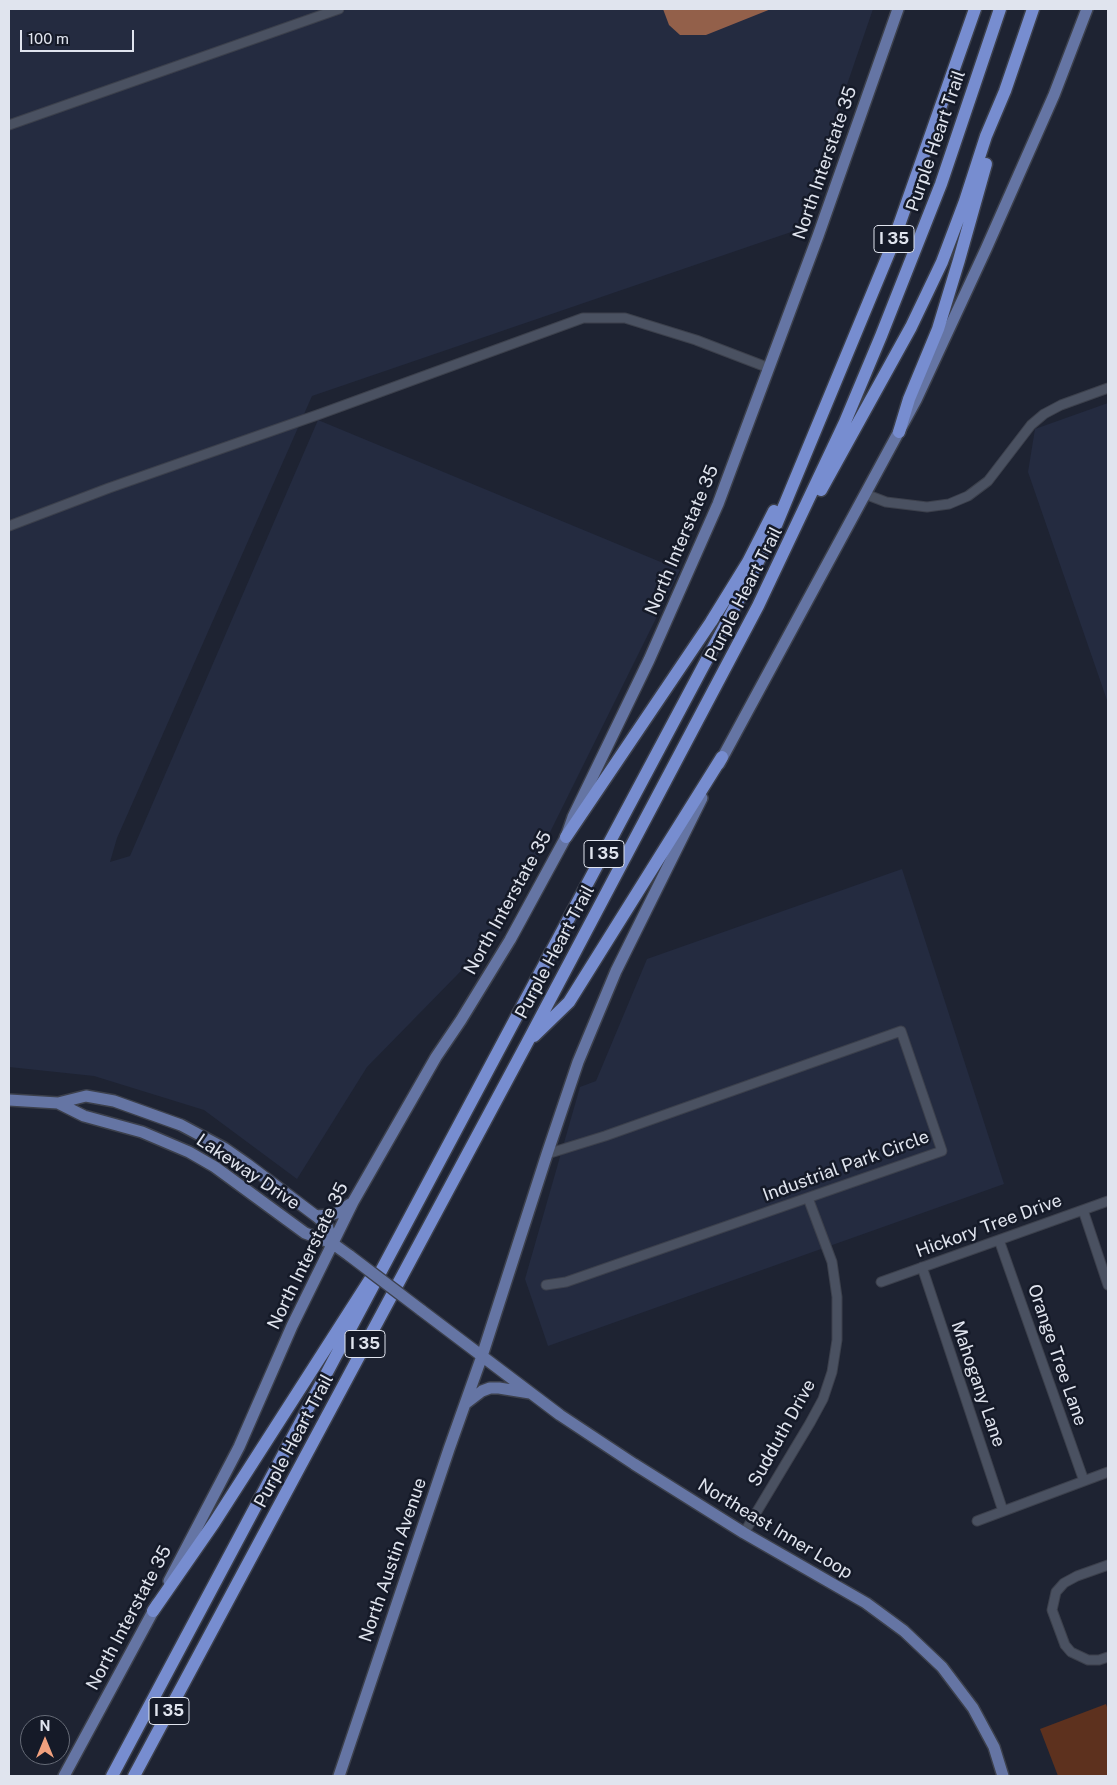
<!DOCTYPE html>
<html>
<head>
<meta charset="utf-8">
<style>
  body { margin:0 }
  #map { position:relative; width:1117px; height:1785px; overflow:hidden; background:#1e2332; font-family:"Public Sans",sans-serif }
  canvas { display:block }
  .frame { position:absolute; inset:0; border:10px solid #e0e4ee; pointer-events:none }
  .north { position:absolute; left:20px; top:1715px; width:50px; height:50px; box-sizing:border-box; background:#151a28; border:1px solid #666b77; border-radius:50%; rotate:0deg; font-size:14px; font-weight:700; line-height:20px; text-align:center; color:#e0e4ee }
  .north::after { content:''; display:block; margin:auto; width:18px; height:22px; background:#f2a17e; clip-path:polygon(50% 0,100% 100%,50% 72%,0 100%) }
  .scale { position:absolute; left:20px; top:30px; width:114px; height:22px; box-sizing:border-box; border:2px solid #e0e4ee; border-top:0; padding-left:6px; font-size:15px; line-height:18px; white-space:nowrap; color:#e0e4ee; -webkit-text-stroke:4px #151a28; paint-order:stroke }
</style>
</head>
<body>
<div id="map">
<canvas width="1117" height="1785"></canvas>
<div class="frame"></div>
<div class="north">N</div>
<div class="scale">100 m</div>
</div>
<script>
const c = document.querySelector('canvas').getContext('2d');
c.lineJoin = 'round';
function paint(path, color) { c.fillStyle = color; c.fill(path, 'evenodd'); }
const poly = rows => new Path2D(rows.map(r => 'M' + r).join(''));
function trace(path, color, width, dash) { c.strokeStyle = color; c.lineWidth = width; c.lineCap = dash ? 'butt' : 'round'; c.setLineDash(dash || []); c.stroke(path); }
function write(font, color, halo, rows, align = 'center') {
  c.font = font + ' "Public Sans",sans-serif'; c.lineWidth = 5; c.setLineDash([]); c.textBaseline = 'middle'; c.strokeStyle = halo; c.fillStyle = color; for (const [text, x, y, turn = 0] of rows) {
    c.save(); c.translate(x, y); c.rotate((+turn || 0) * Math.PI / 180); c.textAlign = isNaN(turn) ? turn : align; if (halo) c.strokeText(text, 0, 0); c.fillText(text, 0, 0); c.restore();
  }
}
const built = poly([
  [9,9,873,9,797,230,312,396,117,838,110,862,130,856,318,420,680,570,502,929,367,1067,297,1179,204,1110,94,1076,9,1067],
  [1108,403,1108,703,1028,472,1035,429],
  [902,869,1004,1184,548,1346,525,1279,580,1087,596,1081,647,959]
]);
const green = poly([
  [1106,1704,1108,1710,1108,1776,1058,1776,1040,1729]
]);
const water = poly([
  [663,9,771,9,706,35,680,35,669,25]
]);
const minor = poly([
  [9,125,339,9],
  [865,494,886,502,927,507,949,504,968,496,988,481,1031,425,1044,414,1061,405,1108,388],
  [9,526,109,488,320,414,583,318,625,318,696,340,769,368],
  [1083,1210,1108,1285],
  [999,1240,1084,1481],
  [922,1267,1003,1511],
  [881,1282,1108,1201],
  [546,1285,566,1282,942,1151,901,1031,605,1136,547,1154],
  [977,1521,1108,1472],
  [744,1533,810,1423,823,1399,832,1372,837,1340,837,1297,832,1262,808,1198],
  [1108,1565,1077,1576,1064,1583,1056,1592,1052,1610,1065,1645,1071,1652,1088,1660,1099,1660,1108,1657]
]);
const major = poly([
  [719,764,916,400,986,249,1054,95,1087,9],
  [9,1100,58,1103,86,1096,114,1101,181,1125,224,1148,247,1164,316,1216,327,1225,332,1243],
  [58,1103,84,1116,142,1132,189,1152,215,1167,305,1233,332,1243,350,1256],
  [316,1216,329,1215,337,1213,350,1204],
  [421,1310,560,1415,634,1464,744,1533,866,1603,904,1631,942,1667,973,1708,994,1747,1003,1776],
  [465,1404,482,1391,490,1388,499,1388,530,1393],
  [169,1581,239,1447,292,1326,353,1202,436,1057,461,1020,510,940,566,837,573,817,649,660,718,504,818,236,898,9],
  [64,1776,157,1604],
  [339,1776,449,1449,482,1356,547,1154,578,1062,616,971,702,798]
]);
const highway = poly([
  [899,432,909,399,938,329,959,260,986,164],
  [821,490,911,327,942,262,965,201,986,136,1005,91,1033,9],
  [566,837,711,622,748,562,774,511],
  [534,1036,569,1002,722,757],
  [153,1611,214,1523,371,1278],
  [112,1776,746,586,777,523,891,248,975,9],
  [134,1776,527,1043,758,606,845,422,881,336,941,184,1000,9]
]);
const majorBridge = poly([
  [350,1256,421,1310]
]);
const shields = [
  [894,239,40],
  [604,854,40],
  [365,1344,40],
  [169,1711,40]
];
const shieldNames = [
  ["I 35",894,239],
  ["I 35",604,854],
  ["I 35",365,1344],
  ["I 35",169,1711]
];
const streetNames = [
  ["Purple Heart Trail",936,141,-71],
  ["North Interstate 35",825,163,-71],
  ["North Interstate 35",682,540,-67],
  ["Purple Heart Trail",744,594,-63],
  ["North Interstate 35",508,903,-61],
  ["Purple Heart Trail",555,952,-62],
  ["Industrial Park Circle",846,1166,-20],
  ["Lakeway Drive",248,1172,34],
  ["Hickory Tree Drive",989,1226,-20],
  ["North Interstate 35",308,1256,-64],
  ["Orange Tree Lane",1057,1355,71],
  ["Mahogany Lane",978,1384,71],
  ["Sudduth Drive",782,1433,-61],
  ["Purple Heart Trail",294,1441,-62],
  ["Northeast Inner Loop",775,1529,31],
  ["North Austin Avenue",393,1560,-71],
  ["North Interstate 35",129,1618,-62]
];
paint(built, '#242b40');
paint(green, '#5d311e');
paint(water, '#93604a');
trace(minor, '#3c404c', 11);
trace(major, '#3c404c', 14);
trace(highway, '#3c404c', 15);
trace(minor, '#4a5161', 9);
trace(major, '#6575a4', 11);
trace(highway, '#778dd0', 12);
trace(majorBridge, '#3c404c', 14, []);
trace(majorBridge, '#6575a4', 11);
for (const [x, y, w] of shields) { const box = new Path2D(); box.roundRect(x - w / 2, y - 13.5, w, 27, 4); c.fillStyle = '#151a28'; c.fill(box); trace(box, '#e0e4ee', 1); }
write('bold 16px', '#e0e4ee', null, shieldNames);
write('18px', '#e0e4ee', '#151a28', streetNames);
</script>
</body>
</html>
